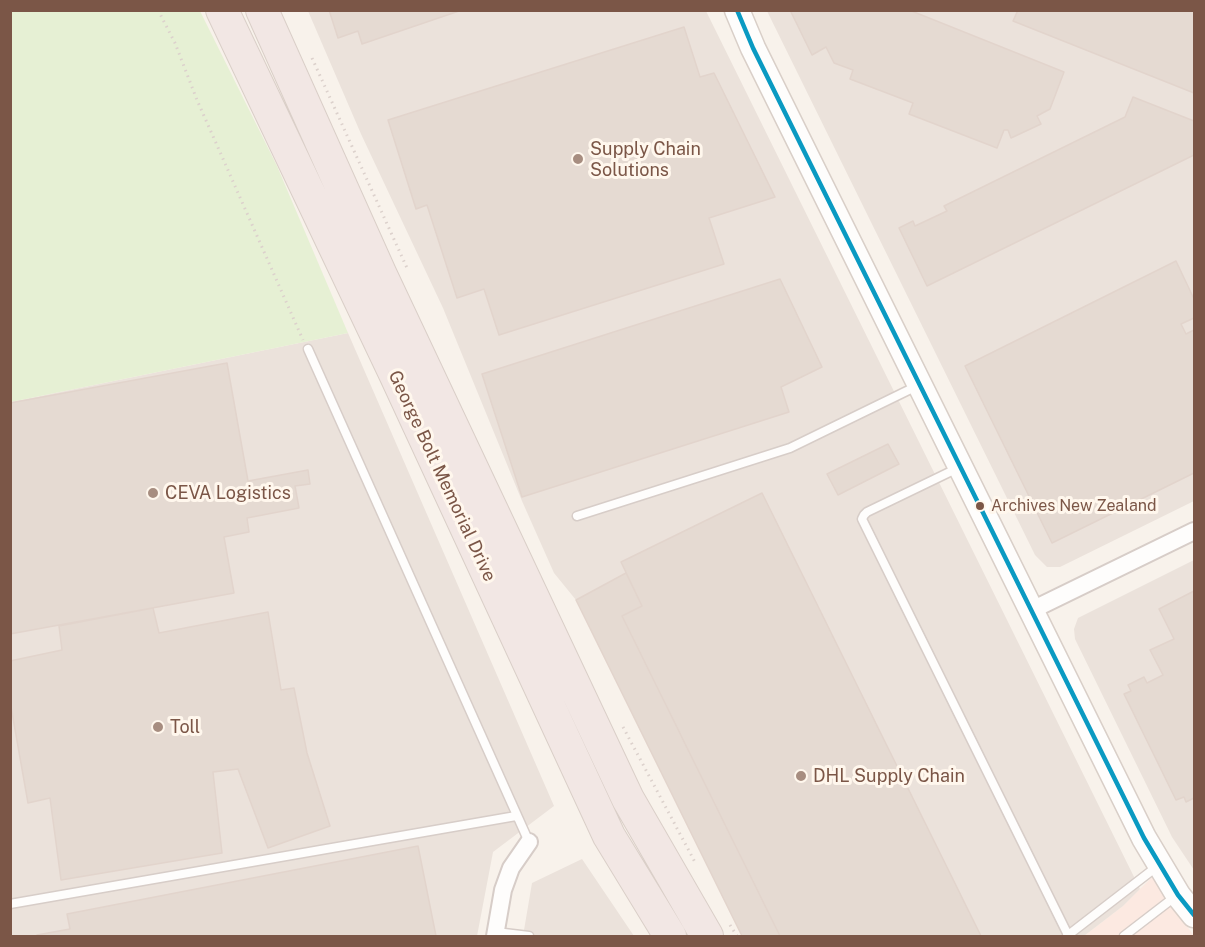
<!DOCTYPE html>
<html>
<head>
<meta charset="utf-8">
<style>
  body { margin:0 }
  #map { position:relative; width:1205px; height:947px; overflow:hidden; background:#f8f2eb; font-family:"Public Sans",sans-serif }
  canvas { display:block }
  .frame { position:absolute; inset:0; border:12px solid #7b5647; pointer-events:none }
</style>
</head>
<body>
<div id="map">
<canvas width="1205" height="947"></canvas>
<div class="frame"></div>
</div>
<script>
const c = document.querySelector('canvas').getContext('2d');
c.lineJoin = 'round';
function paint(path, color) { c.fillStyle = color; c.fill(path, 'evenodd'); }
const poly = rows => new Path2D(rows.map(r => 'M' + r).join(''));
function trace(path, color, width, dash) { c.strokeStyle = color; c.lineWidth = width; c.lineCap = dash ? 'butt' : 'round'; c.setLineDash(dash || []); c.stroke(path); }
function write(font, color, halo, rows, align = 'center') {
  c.font = font + ' "Public Sans",sans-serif'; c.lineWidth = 6; c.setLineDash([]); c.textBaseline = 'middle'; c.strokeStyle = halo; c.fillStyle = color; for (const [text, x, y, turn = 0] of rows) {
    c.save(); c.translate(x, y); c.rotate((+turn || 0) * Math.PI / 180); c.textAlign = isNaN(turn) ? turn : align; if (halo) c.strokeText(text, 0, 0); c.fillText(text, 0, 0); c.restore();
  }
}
const commercial = poly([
  [1152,877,1194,936,1084,936,1123,906]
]);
const industrial = poly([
  [308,11,706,11,1140,889,1123,906,1084,936,742,936,576,600,554,573,522,501,443,308,361,134],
  [767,11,1194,11,1194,501,1060,567,1047,567,1035,555],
  [348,333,554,806,493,852,477,936,11,936,11,402],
  [1194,560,1194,870,1172,837,1075,639,1074,629,1078,618],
  [582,859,634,936,523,936,532,883]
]);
const green = poly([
  [11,10,200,11,277,166,348,333,11,402]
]);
const building = poly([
  [329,10,462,10,362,44,358,31,338,38,329,10],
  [790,10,909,10,1064,72,1050,109,1037,116,1041,124,1011,138,1008,130,1004,130,997,148,909,114,913,103,850,79,853,70,834,63,826,47,812,55,790,10],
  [1018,10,1194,10,1194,93,1013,21,1018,10],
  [684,27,700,77,714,73,775,197,709,218,724,264,499,335,484,289,457,298,427,205,416,209,388,120,684,27],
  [1133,97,1194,121,1194,155,927,286,899,228,913,221,915,226,947,211,944,206,1125,117,1133,97],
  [1176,261,1194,299,1194,318,1181,324,1186,334,1194,330,1194,473,1052,543,965,366,1176,261],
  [780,279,822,367,781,387,789,412,522,497,482,374,780,279],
  [227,363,248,481,308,470,310,484,295,486,299,508,247,518,249,532,224,537,234,593,10,634,10,403,227,363],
  [888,444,899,464,838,495,827,474,888,444],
  [762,493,981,936,780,936,622,616,642,606,621,562,762,493],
  [626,573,642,606,622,616,780,936,742,936,576,600,626,573],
  [1194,591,1194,798,1186,802,1184,797,1176,800,1124,694,1131,691,1128,685,1144,677,1147,683,1163,675,1150,650,1174,639,1159,609,1194,591],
  [153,608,159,633,268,612,281,690,294,688,307,753,330,826,268,848,238,769,213,772,222,853,61,880,50,798,28,803,10,701,10,661,62,650,59,626,153,608],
  [418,846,436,936,37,936,37,935,70,929,67,914,418,846]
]);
const path = poly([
  [158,10,175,43,197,100,303,340],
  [312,58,407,268],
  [623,727,696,864],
  [730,925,737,936]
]);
const lane = poly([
  [308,349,529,842],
  [958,468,867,512,864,515,862,519,1068,935],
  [577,516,790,448,917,386],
  [10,904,516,816],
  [496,932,529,936],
  [1067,936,1159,865],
  [1124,936,1176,896]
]);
const street = poly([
  [1032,610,1194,531],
  [495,936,503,890,511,868,529,842]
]);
const secondary = poly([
  [737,10,753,48,1144,838,1178,895,1194,915]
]);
const highway = poly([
  [222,10,396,376,609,836,670,936],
  [262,10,380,273,628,799,707,936]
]);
const bus1 = poly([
  [737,10,753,48,1144,838,1178,895,1194,915]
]);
const markers = [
  [578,159,6,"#a78d80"],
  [153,493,6,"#a78d80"],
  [980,506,5,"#7b5647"],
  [158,727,6,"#a78d80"],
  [801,776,6,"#a78d80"]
];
const busNames = [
  ["Archives New Zealand",991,506]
];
const poiNames = [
  ["Supply Chain",590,149],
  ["Solutions",590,170],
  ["CEVA Logistics",165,493],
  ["Toll",170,727],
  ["DHL Supply Chain",813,776]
];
const streetNames = [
  ["George Bolt Memorial Drive",442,476,65]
];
paint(commercial, '#fce9e1');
paint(industrial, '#ebe2db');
paint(green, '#e6f0d4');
paint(building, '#e5dad2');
trace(building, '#e2d4cc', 1.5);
trace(lane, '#d7cdc8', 11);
trace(street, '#d7cdc8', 20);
trace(secondary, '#d9cfc8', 27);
trace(highway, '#dacfc8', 34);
trace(path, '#dcd1cc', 3, [1.5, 4.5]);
trace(lane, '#fefdfc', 8);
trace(street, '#fefdfc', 16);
trace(secondary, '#fefdfc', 24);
trace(highway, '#f2e7e4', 32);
trace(bus1, '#0a9ac2', 4.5);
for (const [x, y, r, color] of markers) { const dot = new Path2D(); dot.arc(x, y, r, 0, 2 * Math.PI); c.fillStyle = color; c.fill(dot); trace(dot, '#fff7ed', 2); }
write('16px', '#7b5647', '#fff7ed', busNames, 'left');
write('18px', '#7b5647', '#fff7ed', poiNames, 'left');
write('18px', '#7b5647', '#fff7ed', streetNames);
</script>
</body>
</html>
